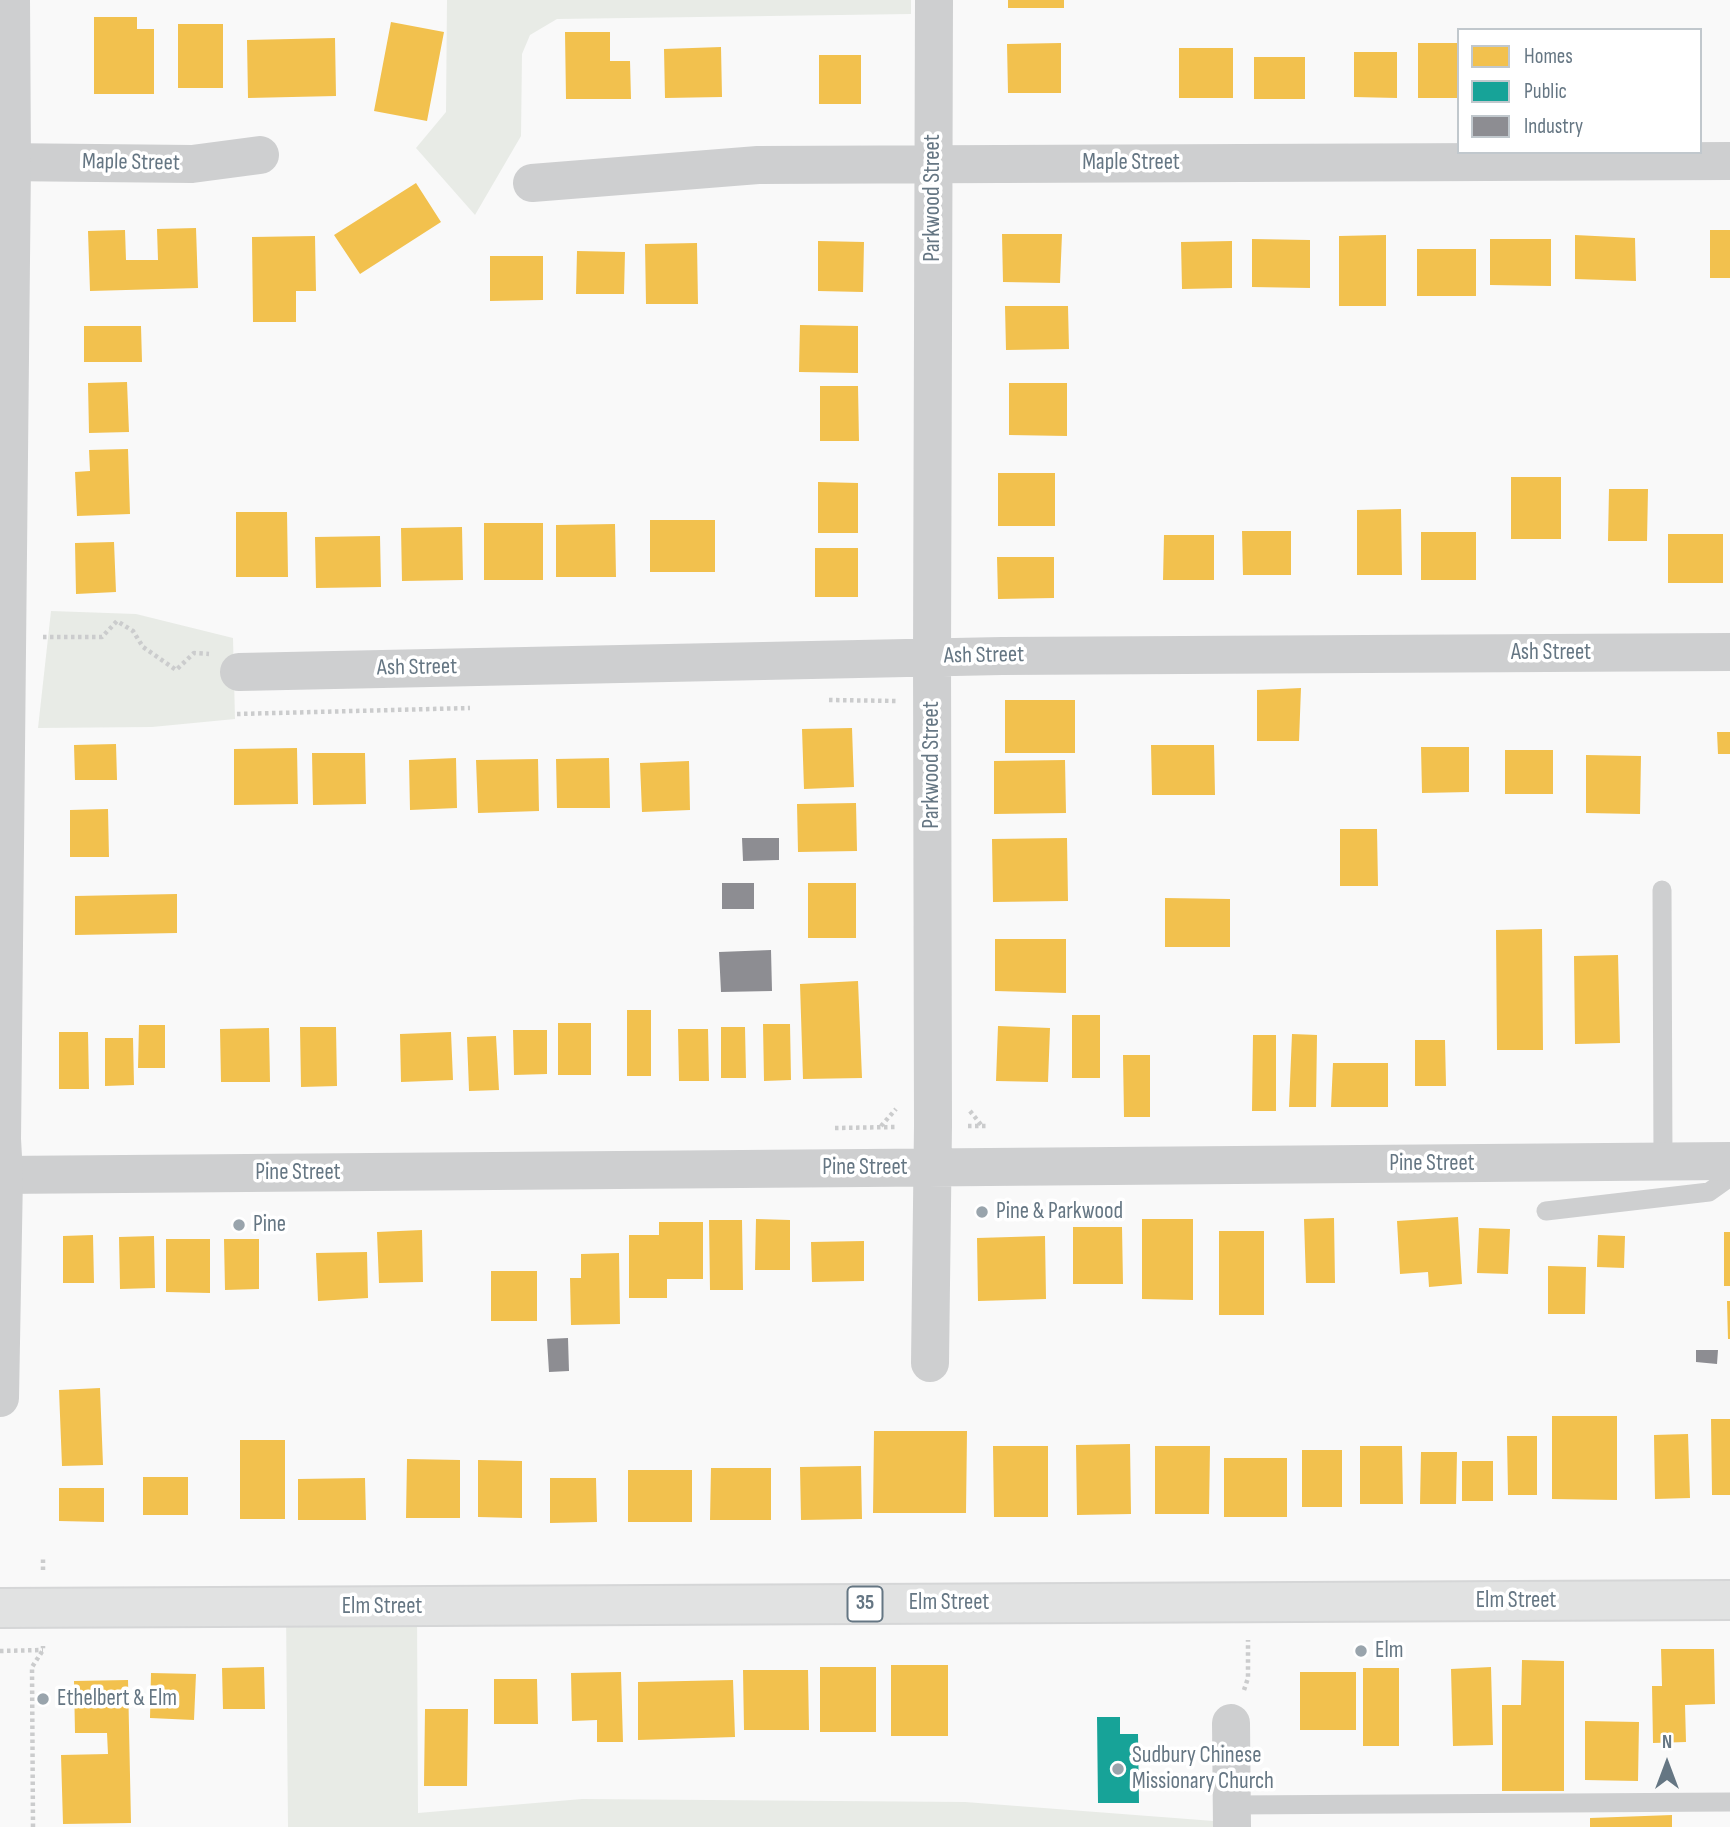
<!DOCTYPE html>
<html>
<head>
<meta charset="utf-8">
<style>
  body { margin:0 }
  #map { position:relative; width:1730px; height:1827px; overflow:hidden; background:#f9f9f9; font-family:"Sofia Sans Condensed",sans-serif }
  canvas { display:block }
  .legend { position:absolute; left:1457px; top:28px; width:245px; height:126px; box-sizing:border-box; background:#fff; border:2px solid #c1c8cd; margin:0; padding:9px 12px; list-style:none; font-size:21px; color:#657683 }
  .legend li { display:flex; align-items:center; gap:14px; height:35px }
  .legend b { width:35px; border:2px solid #c1c8cd }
  .north { position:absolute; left:1632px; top:1729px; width:70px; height:70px; -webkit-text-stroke:5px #fff; paint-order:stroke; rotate:0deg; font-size:19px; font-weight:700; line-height:28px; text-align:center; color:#657683 }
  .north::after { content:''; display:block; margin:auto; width:24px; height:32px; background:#657683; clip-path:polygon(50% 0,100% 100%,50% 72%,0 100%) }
</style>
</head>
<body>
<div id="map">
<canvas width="1730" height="1827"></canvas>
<ul class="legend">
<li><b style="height:19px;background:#f2c14e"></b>Homes</li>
<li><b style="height:19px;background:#17a398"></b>Public</li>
<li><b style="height:19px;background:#8d8d92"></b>Industry</li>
</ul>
<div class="north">N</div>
</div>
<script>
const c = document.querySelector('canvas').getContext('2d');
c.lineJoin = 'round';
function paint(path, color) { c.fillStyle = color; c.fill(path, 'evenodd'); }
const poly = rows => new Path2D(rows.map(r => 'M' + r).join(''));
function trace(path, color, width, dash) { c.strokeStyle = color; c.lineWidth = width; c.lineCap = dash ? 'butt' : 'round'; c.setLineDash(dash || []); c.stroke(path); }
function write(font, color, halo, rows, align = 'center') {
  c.font = font + ' "Sofia Sans Condensed",sans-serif'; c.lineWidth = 7; c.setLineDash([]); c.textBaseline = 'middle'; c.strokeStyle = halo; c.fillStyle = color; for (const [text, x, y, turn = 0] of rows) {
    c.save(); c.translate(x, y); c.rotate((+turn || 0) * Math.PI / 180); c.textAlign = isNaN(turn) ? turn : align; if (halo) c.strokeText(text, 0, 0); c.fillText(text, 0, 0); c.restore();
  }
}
const green = poly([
  [447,0,911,0,911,14,557,19,530,35,522,54,521,136,475,215,416,148,446,112],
  [51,611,136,614,233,638,235,719,152,727,38,728],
  [286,1610,417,1610,418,1813,582,1799,965,1802,1227,1822,1227,1827,288,1827]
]);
const homes = poly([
  [1008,0,1064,0,1064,8,1008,8],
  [94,17,137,17,137,29,154,29,154,94,94,94],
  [391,22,444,32,427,121,374,111],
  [178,24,223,24,223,88,178,88],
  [565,32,610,32,610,61,630,61,631,99,566,99],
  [335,38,336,96,248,98,247,40],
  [1061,43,1061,93,1008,93,1007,44],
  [1418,43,1459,43,1459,98,1418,98],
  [721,47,722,97,665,98,664,49],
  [1179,48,1233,48,1233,98,1179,98],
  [1354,52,1397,52,1397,98,1354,97],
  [819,55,861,55,861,104,819,104],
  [1254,57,1305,57,1305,99,1254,99],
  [416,183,441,222,360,274,334,235],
  [196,228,198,288,90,291,88,231,125,230,126,260,158,260,157,229],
  [1710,230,1730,230,1730,278,1710,278],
  [1002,234,1062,234,1060,283,1003,282],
  [1386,235,1386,306,1339,306,1339,236],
  [1575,235,1635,238,1636,281,1575,279],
  [315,236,316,291,296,291,296,322,253,322,252,237],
  [1252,239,1310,240,1310,288,1252,287],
  [1490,239,1551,239,1551,286,1490,285],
  [818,241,864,242,863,292,818,291],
  [1232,241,1232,288,1182,289,1181,242],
  [697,243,698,304,646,304,645,244],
  [1417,249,1476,249,1476,296,1417,296],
  [577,251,625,252,624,294,576,294],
  [490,256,543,256,543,300,490,301],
  [1005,306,1068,306,1069,349,1006,350],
  [800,325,858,326,858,373,799,372],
  [84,326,141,326,142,362,84,362],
  [127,382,129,432,89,433,88,383],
  [1009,383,1067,383,1067,436,1009,435],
  [820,386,858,386,859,441,820,441],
  [128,449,130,514,77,516,75,472,90,471,89,450],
  [998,473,1055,473,1055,526,998,526],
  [1511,477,1561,477,1561,539,1511,539],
  [818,482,858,483,858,533,818,533],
  [1609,489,1648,489,1647,541,1608,541],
  [1401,509,1402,575,1357,575,1357,510],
  [236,512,287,512,288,577,236,577],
  [650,520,715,520,715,572,650,572],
  [484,523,543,523,543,580,484,580],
  [615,524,616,577,556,577,556,525],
  [462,527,463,580,402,581,401,528],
  [1242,531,1291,531,1291,575,1243,575],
  [1421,532,1476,532,1476,580,1421,580],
  [1668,534,1723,534,1723,583,1668,583],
  [1164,535,1214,535,1214,580,1163,580],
  [380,536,381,587,316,588,315,537],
  [114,542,116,592,76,594,75,543],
  [815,548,858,548,858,597,815,597],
  [997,557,1054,557,1054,598,998,599],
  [1301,688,1299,741,1257,741,1257,690],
  [1005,700,1075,700,1075,753,1005,753],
  [852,728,854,787,804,789,802,729],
  [1717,732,1730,732,1730,754,1718,754],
  [116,744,117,780,75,780,74,745],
  [1151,745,1214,745,1215,795,1152,795],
  [1421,747,1469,747,1469,792,1422,793],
  [297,748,298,804,234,805,234,749],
  [1505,750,1553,750,1553,794,1505,794],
  [312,753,365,753,366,804,313,805],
  [1586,755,1641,756,1640,814,1586,813],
  [456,758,457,808,410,810,409,760],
  [609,758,610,808,557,808,556,759],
  [538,759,539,811,478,813,476,760],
  [1065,760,1066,813,994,814,994,761],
  [689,761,690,810,642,812,640,763],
  [856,803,857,851,798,852,797,804],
  [108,809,109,857,70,857,70,810],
  [1340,829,1377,829,1378,886,1340,886],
  [1067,838,1068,901,993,902,992,839],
  [808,883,856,883,856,938,808,938],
  [177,894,177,933,75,935,75,896],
  [1165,898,1230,899,1230,947,1165,947],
  [1542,929,1543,1050,1497,1050,1496,930],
  [995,939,1066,939,1066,993,995,991],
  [1618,955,1620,1043,1575,1044,1574,956],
  [858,981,862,1078,803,1079,800,984],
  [627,1010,651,1010,651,1076,627,1076],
  [1072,1015,1100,1015,1100,1078,1072,1078],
  [558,1023,591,1023,591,1075,558,1075],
  [763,1024,790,1024,791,1080,764,1081],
  [139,1025,165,1025,165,1068,138,1068],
  [998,1026,1050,1028,1048,1082,996,1081],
  [300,1027,336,1027,337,1086,301,1087],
  [721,1027,745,1027,746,1078,721,1078],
  [269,1028,270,1082,221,1082,220,1029],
  [678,1029,708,1029,709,1081,679,1081],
  [513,1030,547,1030,547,1074,514,1075],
  [59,1032,88,1032,89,1089,59,1089],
  [451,1032,453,1080,401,1082,400,1034],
  [1292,1034,1317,1035,1316,1107,1289,1107],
  [1253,1035,1276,1035,1276,1111,1252,1111],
  [496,1036,499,1090,469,1091,467,1037],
  [105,1038,133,1038,134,1085,105,1086],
  [1415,1040,1445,1040,1446,1086,1415,1086],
  [1123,1055,1150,1055,1150,1117,1124,1117],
  [1333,1063,1388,1063,1388,1107,1331,1107],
  [1458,1217,1462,1284,1429,1287,1428,1272,1400,1274,1397,1221],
  [1334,1218,1335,1283,1306,1283,1304,1219],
  [756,1219,790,1220,790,1270,755,1270],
  [1142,1219,1193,1219,1193,1300,1142,1299],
  [709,1220,742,1220,743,1290,710,1290],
  [659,1222,703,1222,703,1279,667,1279,667,1298,629,1298,629,1235,659,1235],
  [1073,1227,1122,1227,1123,1284,1073,1284],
  [1479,1228,1510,1229,1508,1274,1477,1273],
  [422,1230,423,1282,379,1283,377,1232],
  [1219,1231,1264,1231,1264,1315,1219,1315],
  [1724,1232,1730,1232,1730,1286,1724,1286],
  [93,1235,94,1283,63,1283,63,1236],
  [1598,1235,1625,1236,1624,1268,1597,1267],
  [154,1236,155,1288,120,1289,119,1237],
  [1045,1236,1046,1299,978,1301,977,1238],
  [166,1239,210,1239,210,1293,166,1292],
  [224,1239,259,1239,259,1289,225,1290],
  [864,1241,864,1281,812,1282,811,1242],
  [367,1252,368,1298,318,1301,316,1253],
  [619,1253,620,1324,571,1325,570,1278,581,1278,581,1254],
  [1548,1266,1586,1267,1585,1314,1548,1314],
  [491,1271,537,1271,537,1321,491,1321],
  [1727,1301,1730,1301,1730,1339,1728,1339],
  [100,1388,103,1465,62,1466,59,1390],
  [1552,1416,1617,1416,1617,1500,1552,1499],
  [1711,1419,1730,1419,1730,1495,1712,1495],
  [874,1431,967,1431,966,1513,873,1513],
  [1688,1434,1690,1498,1655,1499,1654,1435],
  [1507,1436,1537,1436,1537,1495,1508,1495],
  [240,1440,285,1440,285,1519,240,1519],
  [1130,1444,1131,1514,1077,1515,1076,1445],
  [993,1446,1048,1446,1048,1517,994,1517],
  [1155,1446,1210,1446,1209,1514,1155,1514],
  [1360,1446,1402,1446,1403,1504,1360,1504],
  [1302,1450,1342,1450,1342,1507,1302,1507],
  [1421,1452,1457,1452,1456,1504,1420,1504],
  [1224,1458,1287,1458,1287,1517,1224,1517],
  [407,1459,460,1460,460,1518,406,1518],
  [478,1460,522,1461,522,1518,478,1517],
  [1462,1461,1493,1461,1493,1501,1462,1501],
  [861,1466,862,1519,801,1520,800,1467],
  [711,1468,771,1468,771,1520,710,1520],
  [628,1470,692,1470,692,1522,628,1522],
  [143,1477,188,1477,188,1515,143,1515],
  [365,1478,366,1520,298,1520,298,1479],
  [550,1478,596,1478,597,1522,550,1523],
  [59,1488,104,1488,104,1522,59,1521],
  [1661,1649,1714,1649,1715,1704,1685,1705,1686,1742,1653,1743,1652,1686,1662,1686],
  [1522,1660,1564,1661,1564,1791,1502,1791,1502,1705,1521,1705],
  [891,1665,948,1665,948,1736,891,1736],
  [264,1667,265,1709,223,1709,222,1668],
  [820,1667,876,1667,876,1732,820,1732],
  [1491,1667,1493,1745,1453,1746,1451,1669],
  [1363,1668,1399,1668,1399,1746,1363,1746],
  [743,1670,808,1670,809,1730,744,1730],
  [621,1672,623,1742,597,1742,597,1720,572,1721,571,1673],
  [1300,1672,1356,1672,1356,1730,1300,1730],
  [151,1673,196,1674,194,1720,150,1718],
  [494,1679,537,1679,538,1724,494,1724],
  [128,1680,131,1823,63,1824,61,1755,108,1754,107,1733,75,1733,74,1681],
  [733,1680,735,1737,638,1740,638,1682],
  [425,1709,468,1709,467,1786,424,1786],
  [1585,1721,1639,1722,1638,1781,1585,1780],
  [1672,1815,1672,1827,1590,1827,1590,1818]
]);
const public = poly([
  [1097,1717,1120,1717,1120,1734,1138,1734,1139,1803,1098,1803]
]);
const industry = poly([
  [742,838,779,838,779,860,743,861],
  [722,883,754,883,754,909,722,909],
  [771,950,772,991,721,992,719,952],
  [568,1338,569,1371,549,1372,547,1339],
  [1696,1350,1718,1350,1717,1364,1696,1362]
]);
const path = poly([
  [43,637,102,637,117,621,133,631,143,647,176,670,194,653,209,654],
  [829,700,897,701],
  [237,714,470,708],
  [970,1111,982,1126],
  [881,1126,896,1109],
  [968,1126,987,1126],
  [835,1128,896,1127],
  [43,1570,43,1559],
  [0,1651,43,1650],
  [1244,1690,1248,1678,1248,1640],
  [33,1827,32,1667,43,1650,43,1646]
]);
const service = poly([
  [1662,890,1663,1162],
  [1546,1211,1709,1192,1730,1177],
  [1232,1805,1730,1802]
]);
const minor = poly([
  [0,162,192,164,260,155],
  [532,183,758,165,1730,161],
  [239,672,1002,656,1730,652],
  [0,1175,1730,1161],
  [930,1363,933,1126,932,657,934,0],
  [1231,1723,1232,1827]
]);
const tertiary = poly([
  [0,1398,4,1175,2,1139,12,162,11,0]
]);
const primary = poly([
  [0,1608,1730,1600]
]);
const markers = [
  [982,1212,7,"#99a4ac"],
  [239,1225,7,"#99a4ac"],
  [1361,1651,7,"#99a4ac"],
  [43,1699,7,"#99a4ac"],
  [1118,1769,7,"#99a4ac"]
];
const shields = [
  [865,1604,35]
];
const shieldNames = [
  ["35",865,1604]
];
const streetNames = [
  ["Maple Street",131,163,1],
  ["Maple Street",1131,163],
  ["Parkwood Street",933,198,-90],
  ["Ash Street",1551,653],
  ["Ash Street",984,656,-1],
  ["Ash Street",417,668,-1],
  ["Parkwood Street",932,765,-90],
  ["Pine Street",1432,1164],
  ["Pine Street",865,1168],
  ["Pine Street",298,1173],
  ["Elm Street",1516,1601],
  ["Elm Street",949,1603],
  ["Elm Street",382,1607]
];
const poiNames = [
  ["Pine & Parkwood",996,1212],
  ["Pine",253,1225],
  ["Elm",1375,1651],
  ["Ethelbert & Elm",57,1699],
  ["Sudbury Chinese",1132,1756],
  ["Missionary Church",1132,1782]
];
paint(green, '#e8ebe6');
paint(homes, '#f2c14e');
paint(public, '#17a398');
paint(industry, '#8d8d92');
trace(primary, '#d5d6d7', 42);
trace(path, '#cbcccd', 4.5, [3.5, 3.5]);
trace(service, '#cecfd0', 19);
trace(minor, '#cecfd0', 38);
trace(tertiary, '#cecfd0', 38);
trace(primary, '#e1e2e2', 38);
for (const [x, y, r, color] of markers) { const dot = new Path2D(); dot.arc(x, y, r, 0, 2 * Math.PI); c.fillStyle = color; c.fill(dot); trace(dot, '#fff', 2.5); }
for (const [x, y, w] of shields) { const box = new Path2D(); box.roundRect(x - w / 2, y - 17.5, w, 35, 5); c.fillStyle = '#fff'; c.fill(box); trace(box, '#657683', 2); }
write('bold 21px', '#657683', null, shieldNames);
write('23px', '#657683', '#fff', streetNames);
write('23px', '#657683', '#fff', poiNames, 'left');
</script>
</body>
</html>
